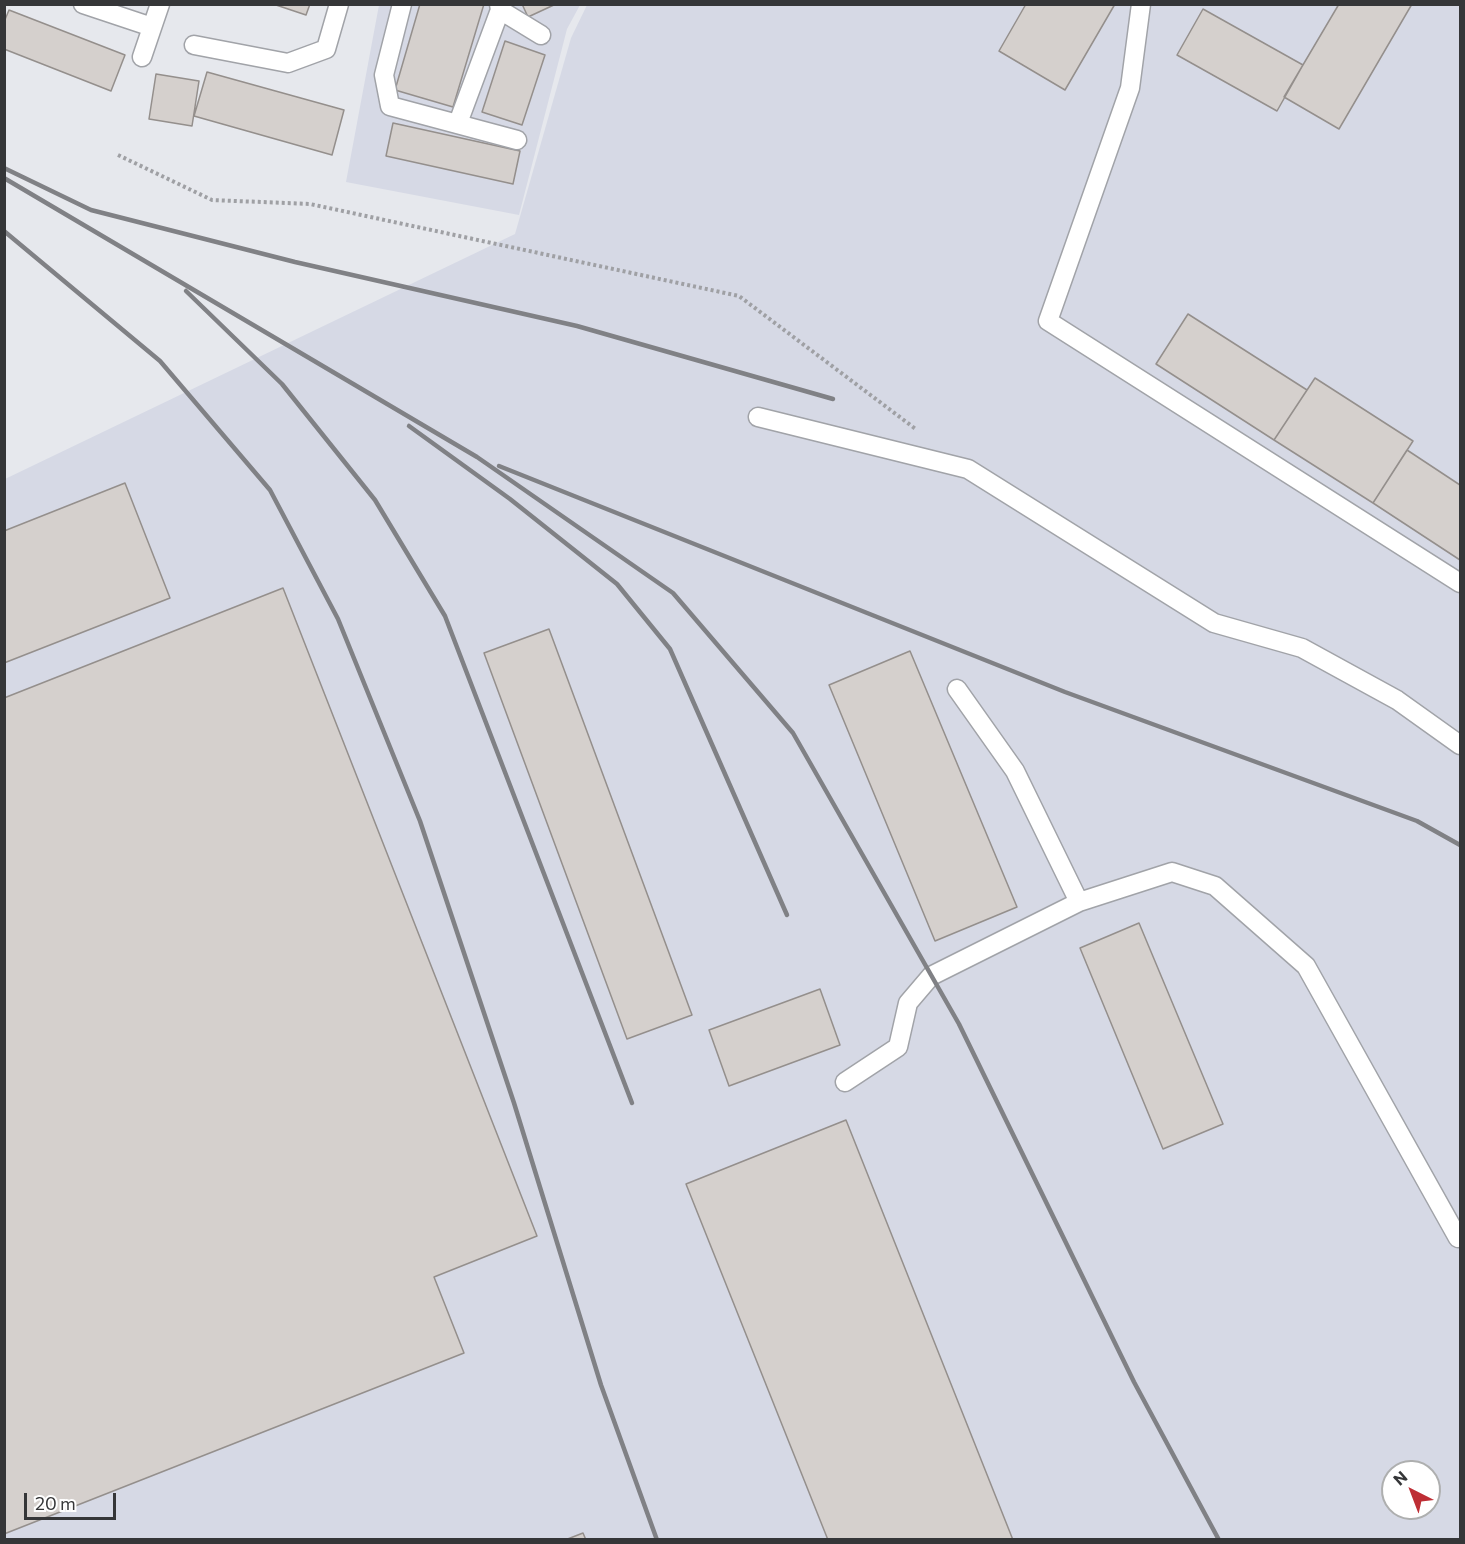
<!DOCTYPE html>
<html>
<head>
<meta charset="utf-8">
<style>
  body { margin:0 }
  #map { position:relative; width:1465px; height:1544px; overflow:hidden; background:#e6e8ed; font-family:Commissioner,sans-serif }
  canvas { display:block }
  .frame { position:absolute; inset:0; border:6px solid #353638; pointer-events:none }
  .north { position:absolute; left:1381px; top:1460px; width:60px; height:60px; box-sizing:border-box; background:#fff; border:2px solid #aeafaf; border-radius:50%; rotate:318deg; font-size:16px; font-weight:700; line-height:24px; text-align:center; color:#353638 }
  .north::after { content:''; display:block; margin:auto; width:21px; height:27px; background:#be2e35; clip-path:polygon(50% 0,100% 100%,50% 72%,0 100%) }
  .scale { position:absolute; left:24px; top:1493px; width:92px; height:27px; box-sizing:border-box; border:3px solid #353638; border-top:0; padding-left:8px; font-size:18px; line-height:21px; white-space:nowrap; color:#353638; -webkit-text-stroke:4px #fff; paint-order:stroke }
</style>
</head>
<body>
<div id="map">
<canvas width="1465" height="1544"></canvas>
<div class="frame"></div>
<div class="north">N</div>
<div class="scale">20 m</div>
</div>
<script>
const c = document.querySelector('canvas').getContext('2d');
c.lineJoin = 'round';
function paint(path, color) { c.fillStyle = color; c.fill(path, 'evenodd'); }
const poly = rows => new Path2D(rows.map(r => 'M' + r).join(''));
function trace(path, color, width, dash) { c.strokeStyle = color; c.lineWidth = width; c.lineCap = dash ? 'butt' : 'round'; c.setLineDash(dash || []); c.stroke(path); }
const built = poly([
  [379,5,580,5,567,29,519,215,346,182],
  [587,5,1460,5,1460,1539,5,1540,5,479,515,234,571,38],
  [1393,1472,1429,1472,1429,1508,1393,1508]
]);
const building = poly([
  [273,4,310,4,306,15,273,4],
  [420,4,484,4,453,107,395,90,420,4],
  [522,4,556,4,528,17,522,4],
  [1026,4,1115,4,1065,90,999,51,1026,4],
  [1339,4,1412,4,1339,129,1284,97,1339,4],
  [1203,9,1303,65,1277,111,1177,55,1203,9],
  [9,10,125,55,111,91,4,49,4,22,9,10],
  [505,41,545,55,522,125,482,112,505,41],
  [207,72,344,110,332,155,194,116,207,72],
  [156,74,199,81,192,126,149,119,156,74],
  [393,123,520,151,513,184,386,156,393,123],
  [1188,314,1307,390,1274,440,1156,364,1188,314],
  [1315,378,1413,441,1373,503,1274,440,1315,378],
  [1407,450,1460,485,1460,560,1373,503,1407,450],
  [125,483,170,598,4,663,4,531,125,483],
  [283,588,537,1236,434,1277,464,1353,4,1534,4,698,283,588],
  [549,629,692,1015,627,1039,484,653,549,629],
  [910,651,1017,907,935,941,829,685,910,651],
  [1139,923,1223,1124,1163,1149,1080,948,1139,923],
  [820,989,840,1045,729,1086,709,1030,820,989],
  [846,1120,1013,1540,828,1540,686,1184,846,1120],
  [583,1533,586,1540,565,1540,583,1533]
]);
const path = poly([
  [118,155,212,200,310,204,739,296,917,430]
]);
const lane = poly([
  [83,4,152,27],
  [402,4,384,75,390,106,517,140],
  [499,4,500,10,541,35],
  [1141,4,1130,88,1048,321,1460,583],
  [194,45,288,63,326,49,339,4],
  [142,57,160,4],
  [458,123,500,10],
  [758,417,968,469,1214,623,1302,648,1397,700,1460,745],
  [957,689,1015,771,1079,902,1172,872,1215,886,1306,966,1458,1238],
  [845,1082,898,1047,908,1003,931,976,1079,902]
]);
const rail = poly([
  [4,168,91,210,295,262,577,326,833,399],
  [4,178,477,457,673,593,793,733,959,1024,1134,1382,1219,1540],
  [4,231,160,361,270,490,338,619,420,821,514,1103,601,1385,657,1540],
  [186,291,282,384,375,500,445,616,632,1103],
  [409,426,510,499,617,584,670,649,787,915],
  [499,466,1065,692,1417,821,1460,845]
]);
paint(built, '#d6d9e5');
paint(building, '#d5d0cd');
trace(building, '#948f8c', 1.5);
trace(lane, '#a1a3a8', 21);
trace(path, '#9fa0a4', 4, [3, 3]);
trace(lane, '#fff', 18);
trace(rail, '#808185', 4.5);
</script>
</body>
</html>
